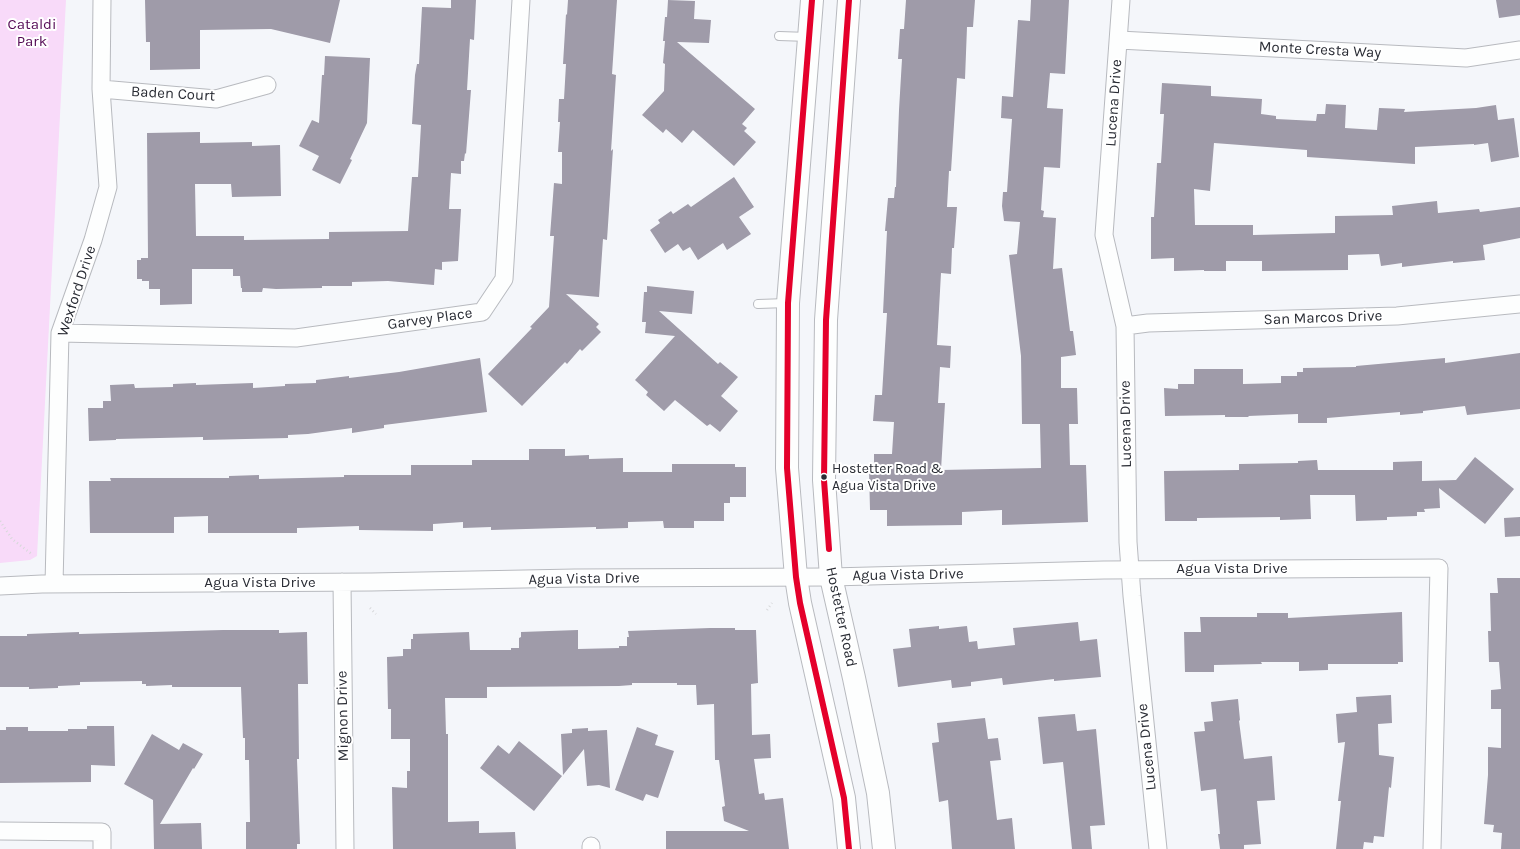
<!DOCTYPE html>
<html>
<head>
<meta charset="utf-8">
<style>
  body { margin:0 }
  canvas { display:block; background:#f4f6fa }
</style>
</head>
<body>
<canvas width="1520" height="849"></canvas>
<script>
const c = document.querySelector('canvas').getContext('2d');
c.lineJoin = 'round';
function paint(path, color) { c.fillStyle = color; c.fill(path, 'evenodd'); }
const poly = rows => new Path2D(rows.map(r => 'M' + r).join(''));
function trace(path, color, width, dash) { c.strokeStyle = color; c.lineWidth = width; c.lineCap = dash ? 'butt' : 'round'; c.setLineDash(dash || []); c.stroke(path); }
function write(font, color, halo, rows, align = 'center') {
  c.font = font + ' Karla,sans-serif'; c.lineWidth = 4; c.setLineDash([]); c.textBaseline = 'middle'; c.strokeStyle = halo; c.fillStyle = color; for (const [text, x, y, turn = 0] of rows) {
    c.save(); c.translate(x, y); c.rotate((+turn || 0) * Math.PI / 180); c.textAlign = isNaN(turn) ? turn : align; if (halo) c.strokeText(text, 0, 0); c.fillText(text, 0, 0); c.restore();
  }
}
const green = poly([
  [0,0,66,0,37,556,30,560,0,563]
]);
const building = poly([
  [145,0,340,0,330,43,271,29,200,30,200,69,150,70,150,42,146,42],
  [451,0,476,0,474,40,470,39,467,90,471,90,466,154,465,153,464,161,461,161,461,174,451,173,449,209,461,209,458,261,442,262,442,270,435,269,434,285,388,281,352,282,352,286,322,286,322,288,276,289,263,288,262,292,242,292,242,288,241,288,240,276,233,276,233,269,192,269,192,304,160,305,160,289,149,289,149,281,142,281,142,279,137,279,137,260,141,260,141,258,148,258,147,133,200,132,200,143,252,142,252,146,280,145,281,196,232,197,231,184,195,184,196,236,244,236,244,240,329,239,329,232,408,231,412,177,418,177,421,125,412,124,415,75,417,64,419,64,422,7,451,8],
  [568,0,617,0,612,74,616,75,611,151,613,149,607,240,603,239,599,297,566,294,599,324,596,327,601,332,582,351,580,349,567,364,565,362,522,406,488,374,532,328,530,327,549,307,554,236,550,236,554,183,562,184,562,152,558,152,560,122,558,122,559,99,564,99,566,64,563,64,566,14,567,15],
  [668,0,695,1,694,19,711,20,709,43,677,42,755,109,742,124,747,128,744,131,756,142,734,166,693,130,682,143,666,129,663,133,642,115,664,91,665,64,663,63,665,41,663,41,665,17,667,17],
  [906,0,975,0,973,27,967,27,965,79,957,78,951,171,949,171,947,207,957,207,954,248,952,248,951,274,941,273,937,345,951,346,950,368,940,367,938,403,945,403,941,470,1041,468,1040,424,1022,424,1021,356,1009,255,1017,254,1020,222,1004,221,1002,206,1003,192,1007,192,1012,119,1001,118,1002,96,1013,97,1018,20,1030,21,1031,0,1069,0,1065,74,1050,73,1047,108,1063,109,1060,168,1044,167,1041,210,1044,211,1043,217,1056,218,1053,269,1062,268,1070,331,1073,331,1076,355,1061,357,1061,388,1077,388,1078,424,1069,424,1070,465,1086,465,1088,522,1002,525,1002,510,962,512,962,525,887,526,887,510,870,510,869,470,874,470,874,454,892,454,894,422,873,421,875,395,882,395,887,313,883,313,887,231,885,231,888,198,894,198,895,187,896,187,899,110,902,59,898,59,900,29,904,29],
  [1496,0,1520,0,1520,15,1499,18],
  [325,56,370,58,367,123,350,159,352,160,340,184,312,170,319,156,299,146,312,120,319,123,322,75,324,75],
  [1162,83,1211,86,1211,96,1262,99,1261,114,1276,116,1276,119,1316,121,1317,114,1325,114,1326,104,1346,105,1345,128,1377,130,1379,108,1405,109,1404,112,1476,108,1496,105,1498,120,1514,118,1519,157,1491,162,1488,143,1474,145,1474,144,1415,147,1415,164,1307,157,1307,150,1214,143,1210,191,1194,189,1195,225,1253,225,1253,235,1335,233,1335,216,1393,215,1392,206,1437,201,1438,213,1479,209,1480,212,1520,207,1520,238,1483,245,1485,260,1453,263,1453,261,1402,267,1402,263,1381,266,1379,254,1348,255,1348,270,1262,271,1262,261,1226,261,1226,271,1204,271,1204,270,1174,271,1174,258,1151,259,1151,217,1154,217,1157,163,1161,163,1164,114,1160,114],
  [734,177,754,207,739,217,751,234,727,250,723,243,698,260,690,247,683,251,678,244,665,253,650,230,660,223,658,220,671,211,673,214,688,204,691,207],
  [647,286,694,291,692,314,659,311,718,364,720,362,738,377,721,396,738,411,720,432,710,424,707,426,675,400,664,411,646,395,648,392,635,380,675,336,645,333,646,322,642,322,644,292,647,292],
  [1520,353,1520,409,1467,415,1465,406,1423,411,1423,413,1400,415,1400,412,1327,418,1327,423,1298,423,1298,414,1248,416,1249,417,1225,417,1225,415,1165,416,1164,388,1178,389,1178,384,1194,384,1194,369,1243,369,1243,384,1281,383,1281,376,1297,376,1297,372,1303,372,1303,368,1356,367,1356,366,1445,358,1445,363],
  [480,358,487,412,384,425,384,428,352,433,352,428,308,434,288,435,288,438,203,440,203,437,116,439,116,440,89,441,88,408,103,408,103,401,111,401,110,385,134,384,135,388,173,387,173,384,196,383,196,385,253,383,253,388,285,386,285,384,316,383,316,380,349,376,349,378,399,372],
  [529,449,565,449,565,456,589,455,589,459,623,458,623,472,672,472,672,464,735,464,735,467,746,467,746,497,730,497,730,503,724,503,724,521,694,521,694,528,664,528,663,521,628,522,628,528,596,529,596,527,491,530,491,527,463,528,463,522,433,524,433,531,359,530,359,526,297,528,297,533,208,533,208,516,174,517,174,533,90,533,89,481,111,481,110,478,229,478,229,476,259,475,259,479,344,477,344,475,411,475,411,465,472,465,472,460,529,460],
  [1475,457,1514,489,1485,524,1439,488,1440,508,1424,509,1425,512,1417,512,1417,516,1387,517,1387,520,1356,521,1355,495,1310,495,1311,519,1280,520,1280,517,1197,518,1197,521,1165,521,1164,471,1239,470,1239,464,1298,463,1298,461,1317,460,1318,470,1393,470,1393,462,1422,461,1422,481,1456,480],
  [1520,517,1520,536,1505,537,1504,518],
  [1497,578,1520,578,1520,849,1501,849,1502,833,1493,832,1494,825,1484,824,1488,775,1488,747,1501,748,1501,709,1491,709,1491,690,1501,689,1499,662,1489,662,1488,631,1491,631,1490,593,1498,593],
  [1402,612,1403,662,1398,662,1398,664,1328,664,1328,670,1299,671,1299,662,1261,662,1262,664,1214,665,1214,672,1185,672,1184,632,1201,632,1200,617,1257,617,1257,613,1288,613,1288,618],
  [1078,622,1080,641,1097,639,1101,677,1054,681,1054,679,1003,685,1002,678,971,682,971,686,952,688,951,680,898,687,893,649,911,647,909,629,939,626,939,629,967,626,969,642,977,641,978,649,1015,645,1013,628],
  [710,628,735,628,735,630,756,630,758,683,751,684,752,735,770,734,771,758,754,759,759,794,764,793,765,800,783,798,789,849,666,849,666,831,749,831,724,821,722,807,725,806,719,760,715,760,714,704,697,705,696,685,677,685,677,683,632,683,632,685,619,686,487,687,487,698,445,698,446,734,448,734,448,822,479,821,479,833,515,832,516,849,393,849,392,787,407,788,407,771,410,771,410,739,391,739,391,709,388,709,387,657,403,656,403,649,411,649,411,639,413,639,413,634,469,632,470,650,511,650,511,648,519,648,519,638,521,637,521,632,578,630,578,649,619,648,619,646,627,646,627,637,629,637,628,631],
  [223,630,279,630,279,633,307,632,308,684,298,684,299,759,297,759,300,844,297,844,297,849,246,849,246,822,250,822,249,760,245,760,245,738,243,738,241,687,172,687,172,685,146,686,146,684,142,684,142,681,80,682,80,685,58,686,58,688,29,689,29,687,0,687,0,636,27,636,27,634,79,632,79,634],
  [1391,695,1392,723,1378,724,1379,755,1394,757,1391,788,1389,787,1384,837,1374,836,1373,843,1364,842,1363,849,1336,849,1341,801,1338,801,1345,742,1338,743,1336,714,1357,712,1356,697],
  [1238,699,1240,720,1239,721,1244,759,1272,756,1275,800,1257,801,1261,844,1244,845,1244,849,1220,849,1218,834,1220,834,1216,789,1201,791,1194,732,1205,731,1204,722,1213,721,1211,702],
  [1075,714,1077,731,1096,729,1105,825,1090,826,1092,849,1072,849,1063,762,1043,764,1038,717],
  [985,718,988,739,998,738,1001,760,990,761,997,820,1012,818,1015,849,952,849,948,800,939,802,932,743,939,742,937,723],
  [87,726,114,726,115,766,91,765,91,782,0,783,0,730,6,730,6,727,28,727,28,731,68,731,68,729,87,729],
  [637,727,658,735,655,745,674,751,658,798,646,794,643,801,615,790],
  [588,728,588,731,607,730,610,788,599,785,587,786,584,749,563,775,561,734,572,733,572,729],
  [152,734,179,750,183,743,203,754,194,769,193,768,160,824,201,823,202,849,154,849,153,800,124,784],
  [519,741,562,776,534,811,480,768,498,745,509,754]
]);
const path = poly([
  [0,521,12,539,33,555],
  [370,608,376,614],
  [767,610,772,603]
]);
const lane = poly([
  [779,36,809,37],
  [758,304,787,303]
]);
const street = poly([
  [1121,0,1104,235,1125,326,1128,542,1132,596,1158,849],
  [1119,40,1466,58,1520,50],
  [101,89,216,99,267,85],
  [1125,326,1148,323,1397,316,1520,304],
  [60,333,296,338,482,312,504,279,521,0],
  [342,582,345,849],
  [54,584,60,333,93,240,108,187,101,89,102,0],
  [0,586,42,584,371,582,575,578,831,577,1104,570,1439,568,1432,849],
  [0,831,102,832,102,849],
  [591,846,591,849]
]);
const secondary = poly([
  [812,0,788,303,787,468,796,577,800,603,844,798,849,849],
  [849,0,826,320,824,480,831,577,854,678,878,793,884,849]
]);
const bus1 = poly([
  [812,0,788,303,787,468,796,577,800,603,844,798,849,849],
  [829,549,824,480,826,320,849,0]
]);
const markers = [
  [824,477,3.5,"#2a2d35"]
];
const busNames = [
  ["Hostetter Road &",832,469],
  ["Agua Vista Drive",832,486]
];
const parkNames = [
  ["Cataldi",32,25],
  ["Park",32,42]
];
const streetNames = [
  ["Monte Cresta Way",1320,50,3],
  ["Baden Court",173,94,3],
  ["Lucena Drive",1114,103,-86],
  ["Wexford Drive",77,291,-72],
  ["San Marcos Drive",1323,318,-2],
  ["Garvey Place",430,319,-8],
  ["Lucena Drive",1126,424,-91],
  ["Agua Vista Drive",1232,569],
  ["Agua Vista Drive",908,575,-1],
  ["Agua Vista Drive",584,579,-1],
  ["Agua Vista Drive",260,583],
  ["Hostetter Road",841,617,78],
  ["Mignon Drive",343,716,-91],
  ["Lucena Drive",1147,747,-96]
];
paint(green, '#f8daf9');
paint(building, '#9f9ba9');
trace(lane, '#b8babf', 10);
trace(street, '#b8babf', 19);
trace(secondary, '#b8babf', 24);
trace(path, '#d7d8da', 2.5, [1, 3]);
trace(lane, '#fdfefe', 8);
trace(street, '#fdfefe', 17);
trace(secondary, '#fdfefe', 22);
trace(bus1, '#e4002b', 6);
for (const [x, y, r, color] of markers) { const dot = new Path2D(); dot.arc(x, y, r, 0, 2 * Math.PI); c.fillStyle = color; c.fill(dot); trace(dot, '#fff', 1.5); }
write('14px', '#2a2d35', '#fff', busNames, 'left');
write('15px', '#530954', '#fff', parkNames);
write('15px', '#2a2d35', '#fff', streetNames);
</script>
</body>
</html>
